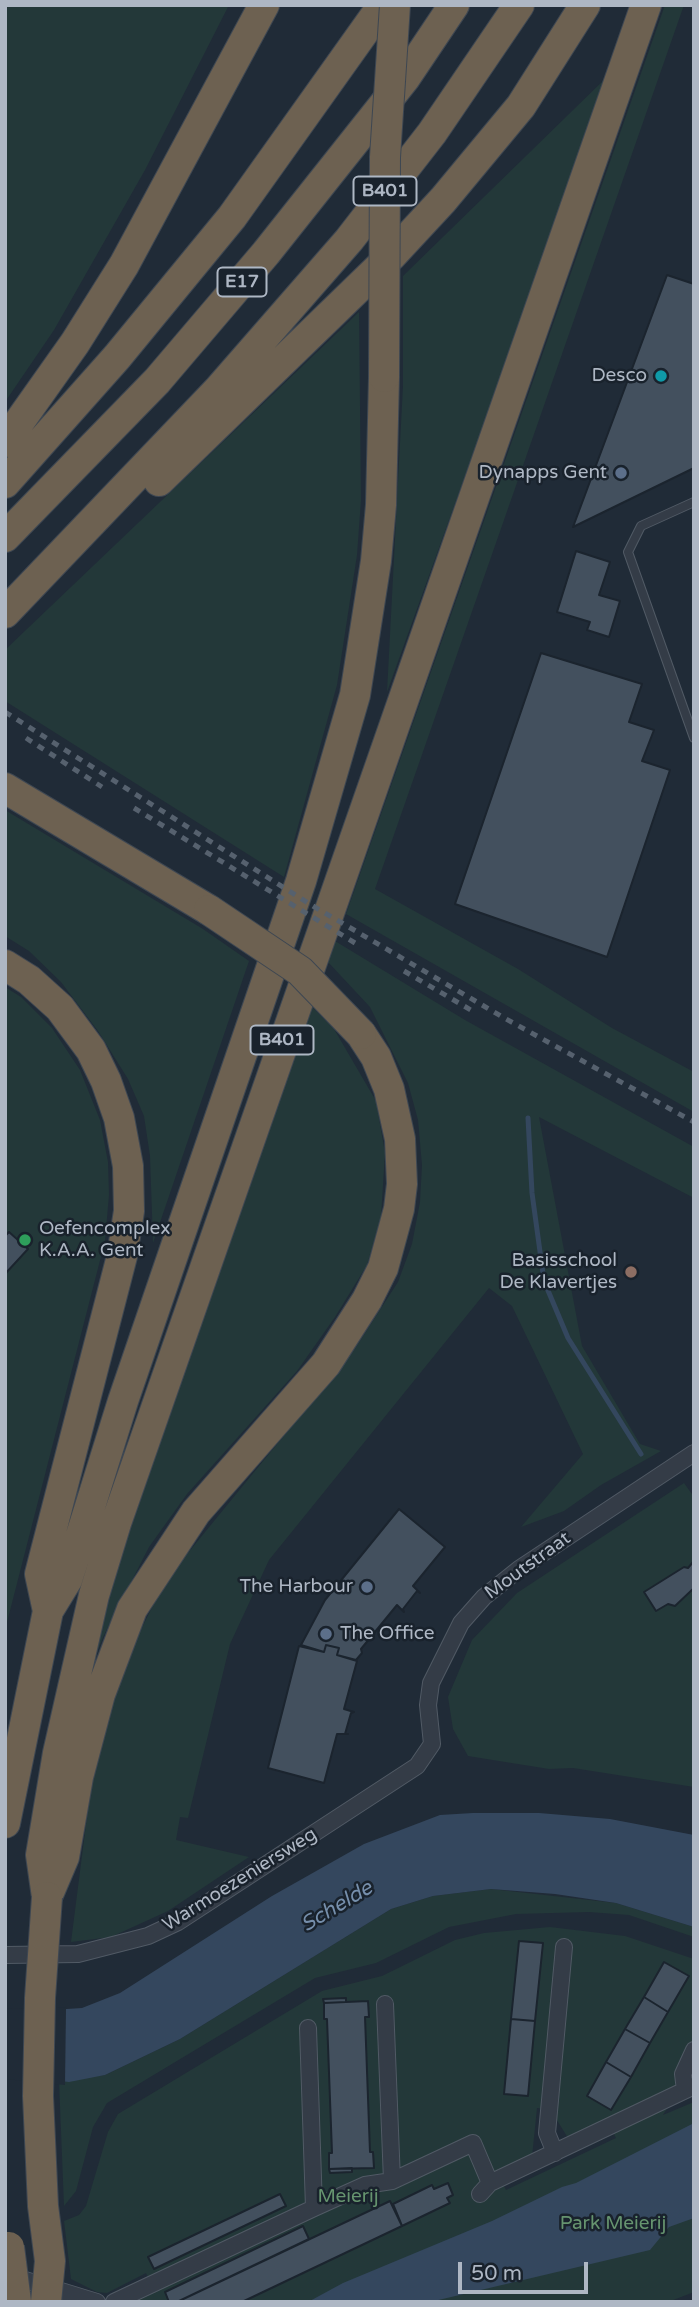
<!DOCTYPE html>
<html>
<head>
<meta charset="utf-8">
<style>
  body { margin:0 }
  #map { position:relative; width:699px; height:2307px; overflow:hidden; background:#202b37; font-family:"Varela Round",sans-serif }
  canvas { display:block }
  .frame { position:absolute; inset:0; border:7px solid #aeb7c4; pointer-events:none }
  .scale { position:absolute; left:458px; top:2262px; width:130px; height:32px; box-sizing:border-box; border:4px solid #aeb7c4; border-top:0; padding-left:9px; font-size:21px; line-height:24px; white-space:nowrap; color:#aeb7c4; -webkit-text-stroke:5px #19222c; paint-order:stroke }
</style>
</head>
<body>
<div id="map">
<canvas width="699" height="2307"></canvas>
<div class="frame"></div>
<div class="scale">50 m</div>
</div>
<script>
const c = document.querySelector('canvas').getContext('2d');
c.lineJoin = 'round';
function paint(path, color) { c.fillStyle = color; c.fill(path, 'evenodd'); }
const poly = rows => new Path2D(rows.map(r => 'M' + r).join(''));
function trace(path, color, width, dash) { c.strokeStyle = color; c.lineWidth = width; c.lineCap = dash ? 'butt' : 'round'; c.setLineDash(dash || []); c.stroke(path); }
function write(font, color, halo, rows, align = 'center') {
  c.font = font + ' "Varela Round",sans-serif'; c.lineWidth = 5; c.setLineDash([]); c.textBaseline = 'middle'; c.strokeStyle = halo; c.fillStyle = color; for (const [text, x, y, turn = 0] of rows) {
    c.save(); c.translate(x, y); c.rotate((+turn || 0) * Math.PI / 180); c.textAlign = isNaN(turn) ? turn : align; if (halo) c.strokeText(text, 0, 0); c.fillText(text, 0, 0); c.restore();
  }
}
const green = poly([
  [5,5,229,5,145,170,54,330,5,402],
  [665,5,684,5,375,889,518,969,612,1028,694,1072,694,1112,346,914],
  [610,74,387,692,403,386,403,276],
  [359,312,361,500,357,555,337,685,284,877,5,701,5,650],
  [5,810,203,929,249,961,153,1243,150,1156,144,1116,128,1079,98,1031,61,982,29,951,5,936],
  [335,941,465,1020,694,1147,694,1198,539,1117,582,1346,640,1444,661,1451,601,1485,564,1511,521,1527,583,1454,512,1306,489,1288,269,1560,230,1644,188,1818,180,1817,176,1840,249,1857,168,1911,111,1937,71,1942,91,1785,124,1664,165,1581,354,1350,398,1282,412,1244,420,1202,422,1165,418,1120,408,1083,370,1007,328,962],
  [5,987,21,997,52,1028,80,1070,100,1120,108,1162,109,1195,105,1241,5,1630],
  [310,1005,334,1029,376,1101,385,1153,381,1217,367,1265,335,1317,297,1371,187,1494,149,1547,103,1637,90,1671,103,1603],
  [684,1483,694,1497,694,1787,573,1768,549,1769,468,1756,453,1729,448,1697,472,1640,517,1593],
  [491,1889,616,1903,694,1927,694,1937,629,1915,589,1912,516,1914,449,1927,376,1963,315,1978,107,2103,93,2127,76,2191,64,2206,59,2081,105,2075,180,2039,391,1909,433,1896],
  [550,1927,625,1936,694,1959,694,2065,663,2115,694,2102,694,2292,668,2302,124,2302,153,2288,146,2273,107,2293,97,2292,71,2279,64,2221,79,2215,86,2206,108,2132,118,2114,322,1991,382,1976,455,1940,484,1933],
  [537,2108,555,2110,555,2117,568,2138,607,2120,616,2138,506,2190,497,2173,532,2157]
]);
const water = poly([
  [473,1813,539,1813,610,1819,694,1835,694,1927,616,1903,555,1894,491,1889,433,1896,391,1909,180,2039,105,2075,69,2082,5,2075,5,2013,82,2008,120,1993,272,1896,364,1844,440,1815],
  [694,2123,694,2218,669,2227,650,2250,430,2302,308,2302,343,2283,492,2221,562,2187,576,2183]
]);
const pier = poly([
  [66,2007,65,2085,5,2079,5,2009]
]);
const stream = poly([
  [528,1118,532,1193,544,1281,568,1338,641,1454]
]);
const building = poly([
  [667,275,694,284,694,468,573,527,667,275],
  [576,551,610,562,599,595,620,601,609,637,587,630,590,622,557,612,576,551],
  [541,653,642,684,629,722,654,730,642,761,670,770,607,957,455,904,541,653],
  [9,1232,28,1249,5,1274,5,1236,9,1232],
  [399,1509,445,1547,413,1586,420,1593,417,1591,403,1609,404,1612,397,1605,361,1649,362,1653,356,1660,337,1655,339,1648,326,1645,324,1652,301,1645,325,1600,399,1509],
  [693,1562,694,1588,675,1606,668,1604,656,1611,644,1592,684,1567,688,1568,693,1562],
  [326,1645,339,1648,337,1655,357,1661,344,1709,354,1712,351,1713,345,1734,348,1734,337,1734,324,1783,268,1768,299,1646,324,1652,326,1645],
  [519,1941,543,1943,535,2021,511,2019,519,1941],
  [664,1962,689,1976,668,2012,644,1997,664,1962],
  [644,1997,668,2012,650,2043,625,2029,644,1997],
  [346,1998,346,2002,324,2003,323,1999,346,1998],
  [368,2001,369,2017,365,2017,370,2152,373,2152,374,2168,329,2169,329,2153,332,2153,327,2019,324,2019,324,2003,368,2001],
  [511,2019,535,2021,528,2096,504,2094,511,2019],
  [625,2029,650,2043,631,2077,606,2062,625,2029],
  [606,2062,631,2077,611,2110,587,2096,606,2062],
  [352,2168,352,2172,330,2173,329,2169,352,2168],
  [448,2183,453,2195,447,2198,450,2203,402,2226,393,2204,432,2185,434,2189,448,2183],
  [280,2194,286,2206,154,2269,148,2257,280,2194],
  [390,2201,402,2226,242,2302,177,2302,390,2201],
  [303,2226,309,2239,177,2302,169,2302,165,2292,303,2226]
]);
const lane = poly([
  [694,502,641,526,628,552,694,738]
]);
const street = poly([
  [5,1955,78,1954,148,1936,178,1922,417,1766,432,1744,428,1705,431,1683,461,1623,484,1597,519,1569,694,1453],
  [385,2004,392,2181],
  [308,2028,314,2208],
  [685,2090,683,2074,694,2050],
  [555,2153,547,2133,564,1947],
  [480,2194,490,2183,694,2086],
  [9,2275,97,2302],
  [114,2302,314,2208,365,2185,392,2181,473,2143,490,2183]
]);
const highway = poly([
  [5,442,75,343,124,265,264,5],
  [159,481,391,256,443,200,521,106,585,5],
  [5,483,117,357,232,217,383,5],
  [5,537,157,381,266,253,405,78,454,5],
  [5,613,219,389,349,240,432,133,519,5],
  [5,788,209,910],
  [5,965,29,980,60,1008,91,1050,106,1081,119,1118,128,1166,129,1211,122,1256,40,1574,48,1611],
  [5,1823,48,1611,67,1580,123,1401,301,881,355,695,376,561,381,505,384,377],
  [47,1897,41,1855,58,1753,94,1595,116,1523,646,5],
  [47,1897,64,1857,78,1777,100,1694,132,1609,196,1512,326,1364,367,1300,383,1268,399,1209,402,1184,400,1139,389,1089,376,1057,361,1034]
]);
const rail = poly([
  [5,712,313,906,506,1019,694,1122],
  [26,738,102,787],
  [134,808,355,943],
  [404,971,476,1013]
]);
const highwayBridge = poly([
  [384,377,385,157,395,5],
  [209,910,300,971,361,1034],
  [9,2247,16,2302],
  [46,2302,50,2261,43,2206,38,2096,40,1998,47,1897]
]);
const markers = [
  [661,376,7,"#0f9aa8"],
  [621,473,7,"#5c6f8a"],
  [25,1240,7,"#2e9e5b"],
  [631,1272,7,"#8d6e63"],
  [367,1587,7,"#5c6f8a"],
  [326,1634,7,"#5c6f8a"]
];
const shields = [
  [385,191,63],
  [242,282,49],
  [282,1040,63]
];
const shieldNames = [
  ["B401",385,191],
  ["E17",242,282],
  ["B401",282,1040]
];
const poiNames = [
  ["Desco",647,376],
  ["Dynapps Gent",607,473],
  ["Oefencomplex",39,1229,"left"],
  ["K.A.A. Gent",39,1251,"left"],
  ["Basisschool",617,1261],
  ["De Klavertjes",617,1283],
  ["The Harbour",353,1587],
  ["The Office",340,1634,"left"]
];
const streetNames = [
  ["Moutstraat",528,1566,-36],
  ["Warmoezeniersweg",240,1880,-32]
];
const parkNames = [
  ["Meierij",348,2197],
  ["Park Meierij",613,2224]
];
const waterNames = [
  ["Schelde",337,1907,-31]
];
paint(green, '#233839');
paint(water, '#34475e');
paint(pier, '#202b37');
trace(stream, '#34475e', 5);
paint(building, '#43505e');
trace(building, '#1b242e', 2);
trace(lane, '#515a65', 10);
trace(street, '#515a65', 18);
trace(highway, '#3e4752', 32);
trace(lane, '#343c47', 8);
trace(street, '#343c47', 16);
trace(highway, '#6d6151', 30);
trace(rail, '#56616e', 5, [7, 7]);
trace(highwayBridge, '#3e4752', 32, []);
trace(highwayBridge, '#6d6151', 30);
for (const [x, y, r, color] of markers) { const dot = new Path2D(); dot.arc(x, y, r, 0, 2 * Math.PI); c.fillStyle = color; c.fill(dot); trace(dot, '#19222c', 2.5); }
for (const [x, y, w] of shields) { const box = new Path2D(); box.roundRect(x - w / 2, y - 14.5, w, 29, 5); c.fillStyle = '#19222c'; c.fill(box); trace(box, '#aeb7c4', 2); }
write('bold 18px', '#aeb7c4', null, shieldNames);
write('19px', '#aeb7c4', '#19222c', poiNames, 'right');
write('19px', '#aeb7c4', '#19222c', streetNames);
write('19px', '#66946f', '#19222c', parkNames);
write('italic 21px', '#768fac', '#19222c', waterNames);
</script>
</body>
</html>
